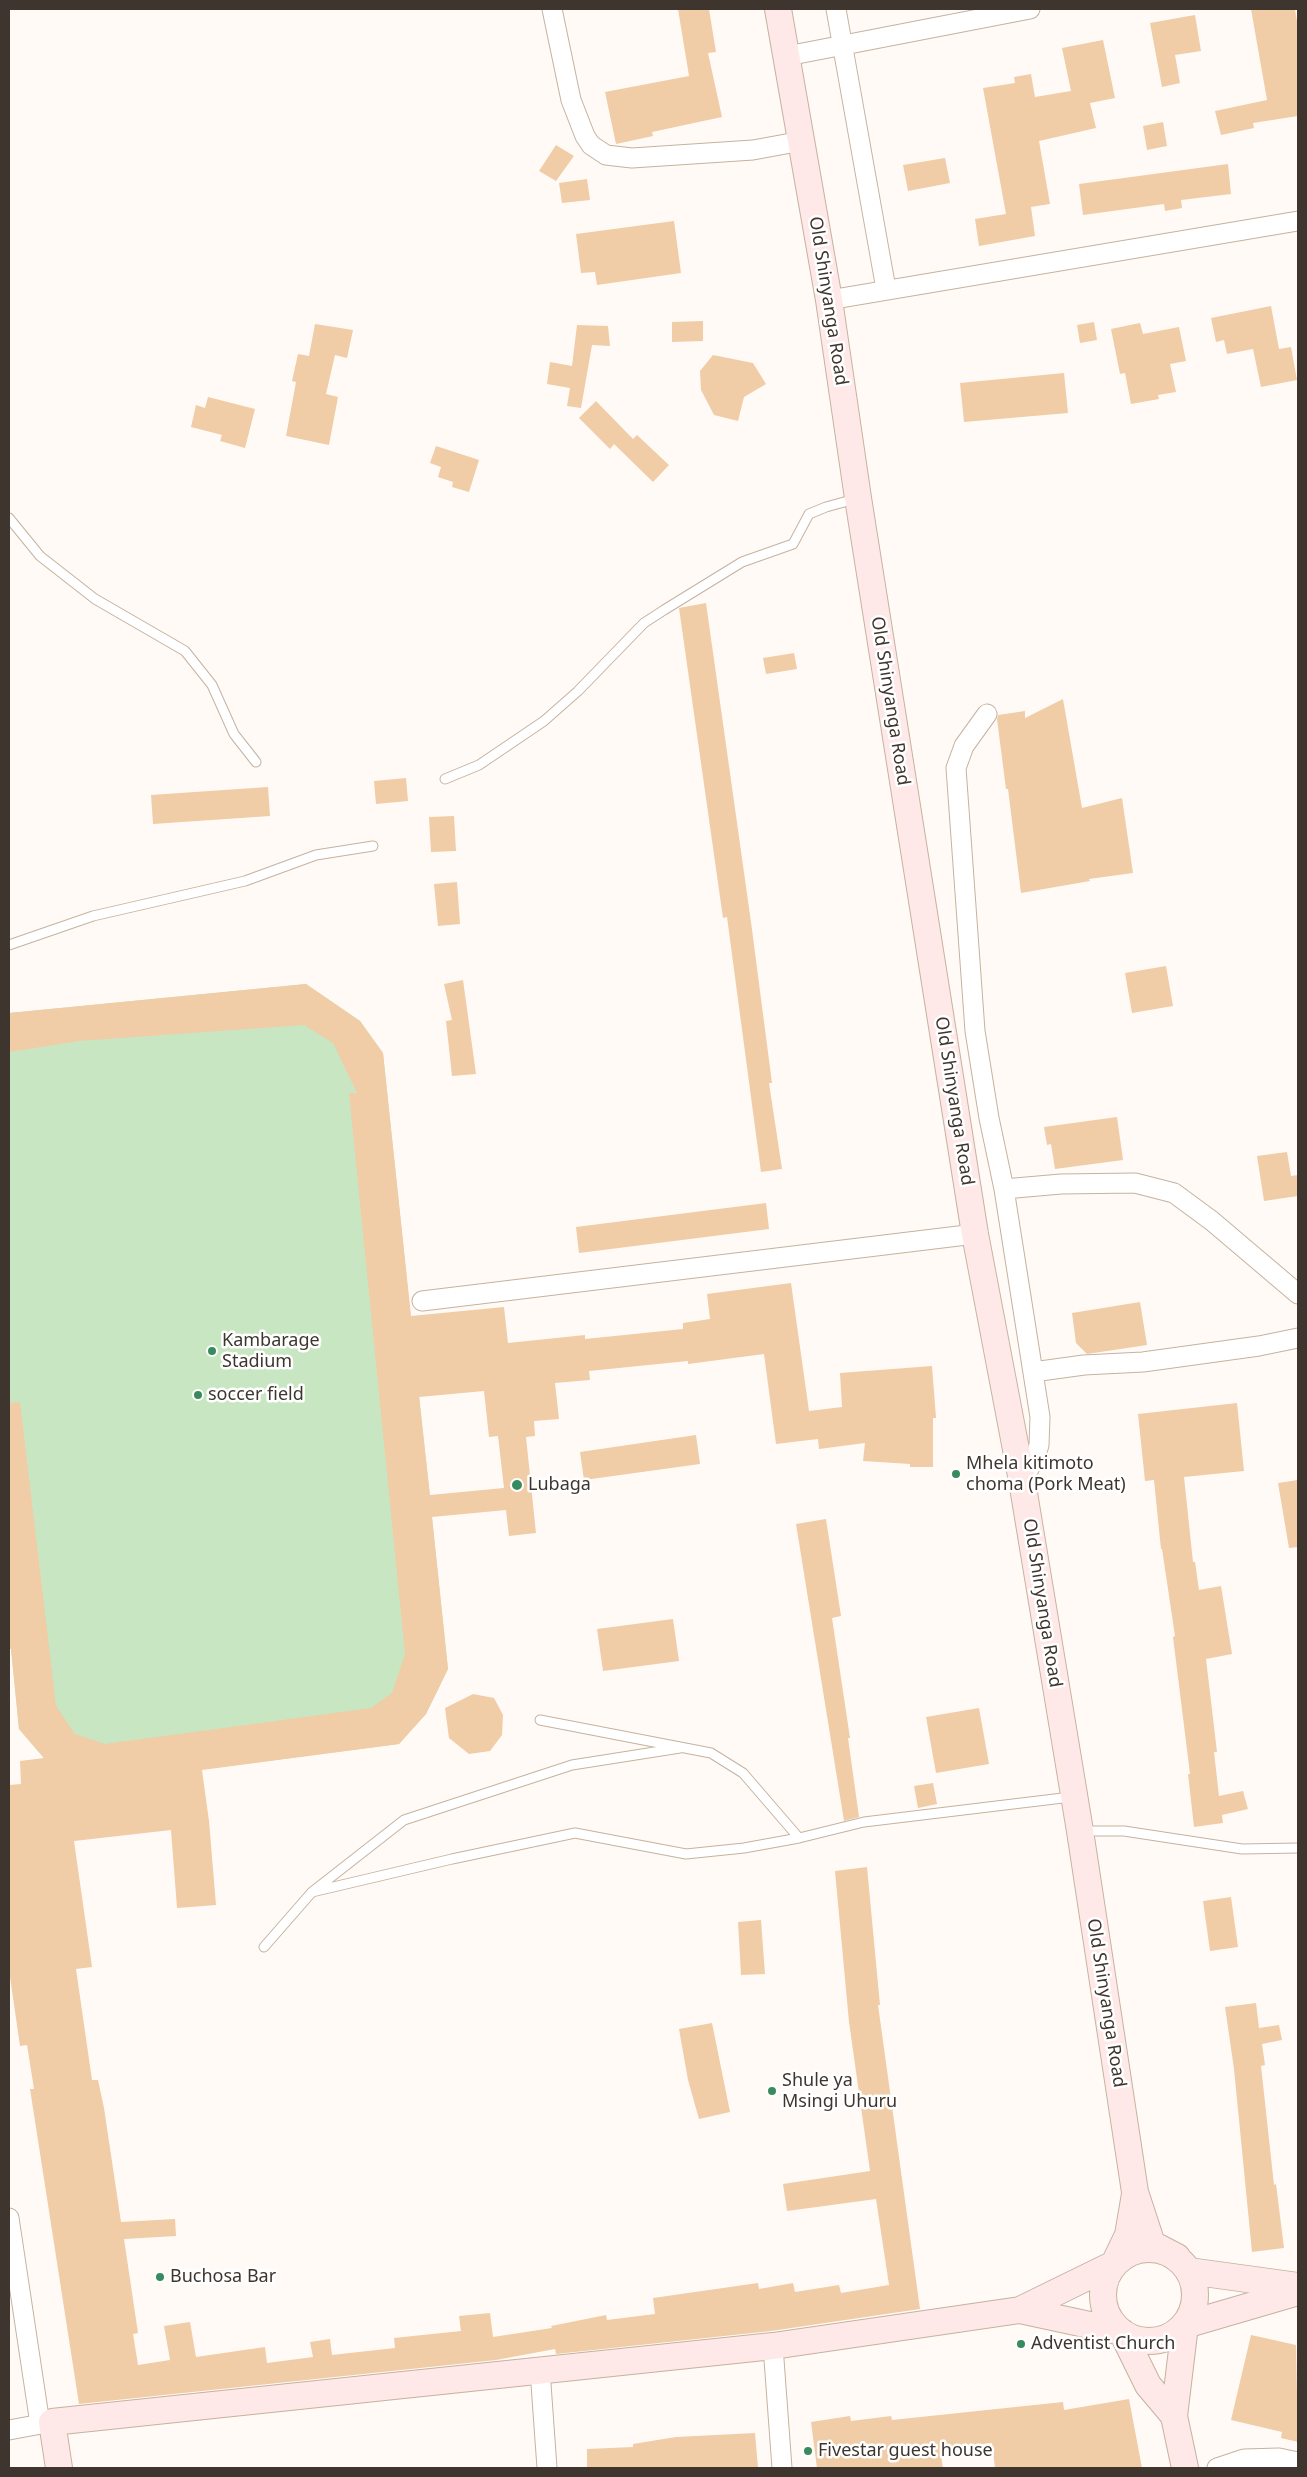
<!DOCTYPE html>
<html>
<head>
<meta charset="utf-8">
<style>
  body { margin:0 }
  #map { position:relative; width:1307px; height:2477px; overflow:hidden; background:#fffaf6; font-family:"Noto Sans",sans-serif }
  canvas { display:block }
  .frame { position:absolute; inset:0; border:10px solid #3e362e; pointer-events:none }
</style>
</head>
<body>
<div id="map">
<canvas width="1307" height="2477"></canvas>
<div class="frame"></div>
</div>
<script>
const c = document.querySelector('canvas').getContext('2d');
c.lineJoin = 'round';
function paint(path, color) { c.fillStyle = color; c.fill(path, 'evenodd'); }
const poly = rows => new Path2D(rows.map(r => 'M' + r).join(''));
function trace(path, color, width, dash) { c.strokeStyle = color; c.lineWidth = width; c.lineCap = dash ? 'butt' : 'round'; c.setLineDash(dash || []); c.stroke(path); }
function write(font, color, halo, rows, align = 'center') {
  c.font = font + ' "Noto Sans",sans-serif'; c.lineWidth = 5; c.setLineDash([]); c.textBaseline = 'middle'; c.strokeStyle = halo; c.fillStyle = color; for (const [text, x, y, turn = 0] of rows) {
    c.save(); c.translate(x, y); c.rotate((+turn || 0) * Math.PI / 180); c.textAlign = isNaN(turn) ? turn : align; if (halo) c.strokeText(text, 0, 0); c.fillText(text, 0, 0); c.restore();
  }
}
const green = poly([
  [306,984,360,1021,383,1053,448,1669,426,1714,399,1744,89,1784,48,1763,19,1729,11,1649,9,1649,9,1013]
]);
const building = poly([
  [678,9,709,9,716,52,708,53,722,117,652,132,653,136,616,144,605,92,689,76],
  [1251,9,1295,9,1298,28,1298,116,1253,123,1254,128,1221,135,1215,111,1267,100],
  [1195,15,1201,51,1175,55,1180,83,1162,87,1150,23],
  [1103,40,1115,98,1090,103,1096,128,1039,141,1050,204,1031,207,1035,236,979,246,975,219,1006,214,983,88,1015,83,1014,77,1031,74,1035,97,1071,91,1062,48],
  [1163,122,1167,146,1147,150,1143,126],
  [556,145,574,156,556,181,539,171],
  [945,158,950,183,908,191,903,165],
  [1228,164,1231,194,1181,200,1182,208,1165,211,1164,204,1083,215,1079,184],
  [587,179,590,200,562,203,559,183],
  [674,221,681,273,597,285,595,272,581,273,576,234],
  [1271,306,1279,349,1291,347,1297,380,1261,387,1253,349,1227,354,1224,340,1216,342,1211,318],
  [703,321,703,341,672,342,672,322],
  [1094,322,1097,340,1080,343,1077,325],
  [1140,323,1143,334,1179,327,1186,361,1170,364,1176,392,1158,395,1159,399,1131,404,1125,373,1120,374,1111,329],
  [315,324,353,330,347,358,335,355,326,394,338,397,329,445,286,436,296,382,292,381,298,354,309,356],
  [577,325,608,326,610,346,592,345,581,408,567,406,570,388,547,384,550,362,572,366],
  [713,355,753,363,766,384,744,397,738,421,714,415,701,390,700,371],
  [1064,373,1068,413,964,422,960,383],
  [208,397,255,409,245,448,220,441,222,435,191,427,196,405,205,408],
  [596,401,633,439,637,435,669,465,653,482,614,444,610,449,579,418],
  [436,446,479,460,469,492,452,487,453,482,438,477,441,467,430,463],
  [706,603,751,922,772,1083,769,1083,782,1169,761,1172,727,917,723,918,679,608],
  [794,653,797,669,766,674,763,658],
  [1063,699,1082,808,1122,798,1133,873,1089,879,1090,881,1021,893,1008,789,1006,789,997,719,998,715,1025,711,1025,718],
  [406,778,408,801,376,804,374,781],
  [268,787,270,816,153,824,151,795],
  [454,816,456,851,431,852,429,817],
  [457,882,460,924,438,926,434,884],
  [1166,966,1173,1006,1132,1013,1125,973],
  [463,980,476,1074,452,1076,446,1021,452,1020,444,984],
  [306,984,360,1021,383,1053,411,1316,504,1307,508,1343,585,1335,585,1339,683,1329,683,1323,710,1319,707,1294,791,1283,809,1411,842,1407,840,1373,932,1366,936,1418,933,1418,933,1467,910,1467,910,1464,863,1461,865,1443,819,1449,818,1439,776,1444,764,1354,688,1364,688,1361,589,1371,590,1380,555,1383,559,1419,534,1421,535,1436,526,1437,536,1533,509,1536,506,1510,432,1517,448,1669,426,1714,399,1744,202,1770,209,1821,216,1905,177,1908,171,1830,74,1841,92,1967,76,1969,92,2080,98,2080,104,2108,121,2222,175,2219,176,2236,124,2239,138,2333,133,2334,138,2365,170,2360,164,2326,190,2322,196,2357,265,2347,267,2363,313,2357,310,2342,330,2339,332,2355,395,2348,394,2338,461,2331,459,2316,490,2313,493,2337,552,2328,551,2326,606,2315,607,2320,655,2314,653,2298,758,2283,759,2289,793,2283,795,2292,839,2285,841,2293,889,2285,876,2199,787,2211,783,2184,870,2171,849,2022,835,1871,867,1867,880,2005,878,2005,920,2309,771,2331,556,2354,555,2349,496,2360,79,2404,30,2089,34,2089,27,2045,20,2046,9,1970,9,1785,21,1784,20,1761,44,1758,19,1729,11,1649,9,1649,9,1403,20,1402,56,1706,75,1734,105,1744,371,1708,392,1693,405,1654,349,1093,357,1093,333,1043,304,1025,79,1041,9,1052,9,1013],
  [484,1391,489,1437,498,1436,504,1488,430,1495,419,1397],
  [1117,1117,1123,1160,1055,1169,1051,1144,1047,1145,1044,1127],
  [1287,1152,1291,1176,1298,1175,1298,1196,1264,1201,1257,1156],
  [766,1203,769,1229,579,1253,576,1227],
  [1140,1302,1147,1345,1087,1354,1076,1343,1072,1313],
  [1237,1403,1244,1471,1184,1477,1193,1562,1195,1562,1199,1590,1221,1586,1232,1654,1206,1659,1217,1752,1214,1752,1219,1796,1243,1791,1248,1809,1222,1815,1223,1823,1194,1827,1188,1774,1190,1774,1173,1637,1175,1636,1162,1549,1161,1549,1154,1480,1145,1481,1138,1414],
  [696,1435,700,1464,584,1480,580,1452],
  [1298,1480,1298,1547,1289,1548,1278,1483],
  [826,1519,841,1616,832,1618,850,1738,848,1738,859,1817,844,1821,796,1524],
  [673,1619,679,1661,603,1671,597,1629],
  [473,1694,494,1698,503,1715,502,1735,490,1751,469,1754,449,1738,445,1708],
  [979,1708,989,1764,936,1773,926,1717],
  [933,1783,937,1804,918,1808,914,1786],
  [1231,1897,1238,1947,1210,1951,1203,1901],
  [761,1920,765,1974,741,1975,738,1922],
  [1256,2003,1259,2028,1279,2025,1282,2040,1262,2044,1265,2065,1261,2066,1274,2185,1276,2184,1284,2248,1252,2252,1234,2069,1225,2007],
  [712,2023,730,2112,699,2119,688,2080,679,2029],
  [1251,2335,1296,2345,1298,2442,1281,2438,1282,2432,1231,2420],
  [1129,2399,1142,2468,995,2468,992,2443,940,2449,943,2468,817,2468,811,2422,850,2416,851,2421,891,2416,892,2420,1063,2402,1064,2410],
  [755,2433,758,2468,587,2468,587,2449,633,2447,633,2444,676,2437]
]);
const lane = poly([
  [9,518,40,556,95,599,185,651,212,685,234,734,256,762],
  [445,779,479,765,544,721,578,691,644,623,664,610,742,562,793,544,809,514,826,507,855,499],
  [9,945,93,916,245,881,316,855,373,846],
  [540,1720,711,1753,743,1773,799,1838],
  [1083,1831,1124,1831,1242,1849,1298,1848],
  [312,1892,452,1859,575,1833,686,1854,744,1848,799,1838,864,1822,1071,1797],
  [264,1947,312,1892,404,1820,572,1765,680,1748]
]);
const street = poly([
  [552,9,571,100,585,136,591,145,606,155,632,158,753,150,802,141],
  [836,9,886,289],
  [787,56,1030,9],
  [829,300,1298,221],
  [987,714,964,746,956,768,975,1031,989,1118,1004,1189,1040,1417,1039,1445,1035,1458,1022,1481],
  [1004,1189,1061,1184,1135,1183,1174,1193,1212,1221,1298,1294],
  [422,1301,975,1234],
  [1033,1372,1084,1365,1143,1362,1259,1346,1298,1338],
  [9,2218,40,2424],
  [773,2346,782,2468],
  [540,2370,547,2468],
  [9,2430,52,2422],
  [1217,2468,1244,2459,1279,2458,1298,2462]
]);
const secondary = poly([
  [778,9,829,300,858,498,975,1234,1022,1481,1080,1831,1135,2192,1152,2244,1177,2257],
  '1103 2295a46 46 0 1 1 92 0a46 46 0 1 1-92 0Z',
  [1189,2271,1298,2286],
  [1020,2310,1122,2332,1148,2385,1174,2416],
  [59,2468,52,2422,773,2346,1020,2310,1114,2264,1128,2235,1135,2194],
  [1185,2468,1174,2416,1185,2325,1298,2292]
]);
const markers = [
  [212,1351,5,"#388b5e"],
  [198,1395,5,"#388b5e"],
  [956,1474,5,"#388b5e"],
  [517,1485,6,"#388b5e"],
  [772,2091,5,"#388b5e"],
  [160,2277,5,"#388b5e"],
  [1021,2344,5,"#388b5e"],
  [808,2451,5,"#388b5e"]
];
const streetNames = [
  ["Old Shinyanga Road",828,301,81],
  ["Old Shinyanga Road",890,701,81],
  ["Old Shinyanga Road",954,1101,81],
  ["Old Shinyanga Road",1042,1603,81],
  ["Old Shinyanga Road",1106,2003,81]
];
const poiNames = [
  ["Kambarage",222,1341],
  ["Stadium",222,1362],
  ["soccer field",208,1395],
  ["Mhela kitimoto",966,1464],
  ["choma (Pork Meat)",966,1485],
  ["Lubaga",528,1485],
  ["Shule ya",782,2081],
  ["Msingi Uhuru",782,2102],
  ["Buchosa Bar",170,2277],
  ["Adventist Church",1031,2344],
  ["Fivestar guest house",818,2451]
];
paint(green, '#c9e6c2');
paint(building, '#f0cca7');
trace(lane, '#c6b29f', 11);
trace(street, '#c6b29f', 21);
trace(secondary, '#c6b29f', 28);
trace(lane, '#fff', 9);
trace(street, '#fff', 19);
trace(secondary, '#fee8e8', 26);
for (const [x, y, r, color] of markers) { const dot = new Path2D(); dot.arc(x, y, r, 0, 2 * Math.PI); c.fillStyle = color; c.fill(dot); trace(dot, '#fff', 2); }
write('18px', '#3e362e', '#fff', streetNames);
write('18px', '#3e362e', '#fff', poiNames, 'left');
</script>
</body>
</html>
